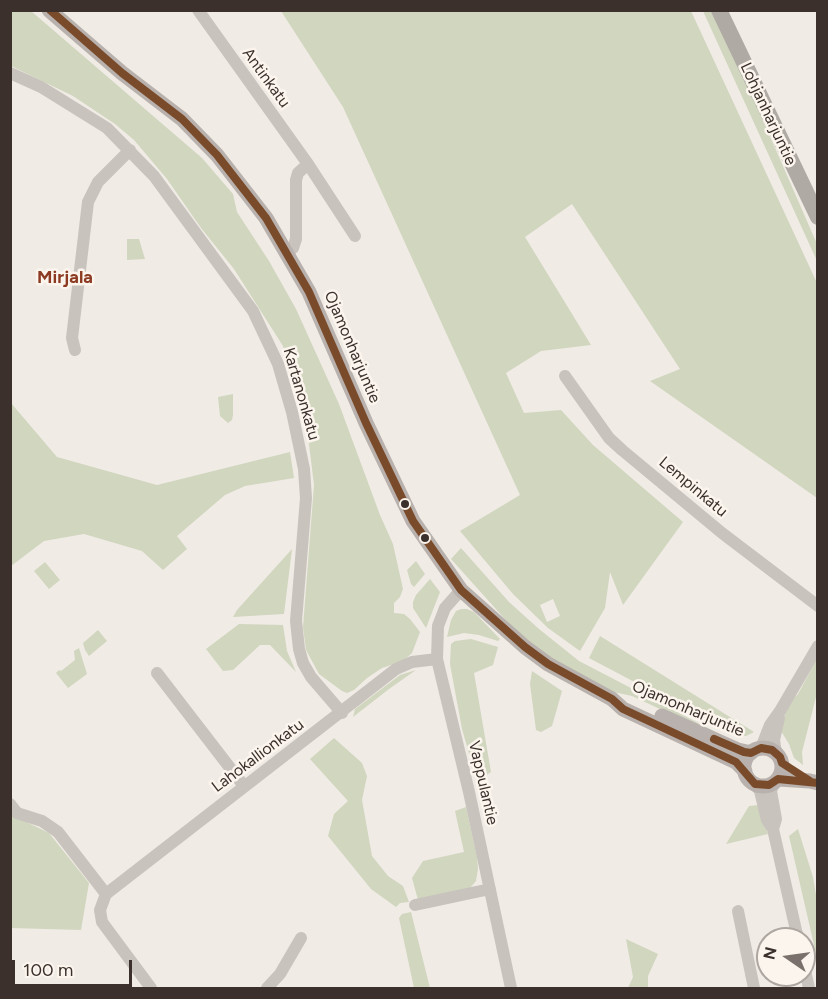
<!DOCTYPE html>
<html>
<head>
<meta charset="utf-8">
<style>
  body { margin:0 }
  #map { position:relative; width:828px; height:999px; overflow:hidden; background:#f0ebe5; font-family:Figtree,sans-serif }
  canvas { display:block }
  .frame { position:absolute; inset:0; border:12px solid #3b302b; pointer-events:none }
  .north { position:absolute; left:756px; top:927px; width:60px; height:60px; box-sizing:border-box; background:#fbf5ee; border:2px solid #aea6a0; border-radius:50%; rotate:283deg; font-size:16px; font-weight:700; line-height:24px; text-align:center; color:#3b302b }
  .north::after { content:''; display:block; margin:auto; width:21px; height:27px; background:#7a716c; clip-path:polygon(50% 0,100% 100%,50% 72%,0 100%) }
  .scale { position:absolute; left:12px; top:960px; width:120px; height:27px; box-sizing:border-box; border:3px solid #3b302b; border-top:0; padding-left:8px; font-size:18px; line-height:21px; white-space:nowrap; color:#3b302b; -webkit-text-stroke:4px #fbf5ee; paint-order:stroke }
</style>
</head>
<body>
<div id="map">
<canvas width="828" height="999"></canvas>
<div class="frame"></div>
<div class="north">N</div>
<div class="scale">100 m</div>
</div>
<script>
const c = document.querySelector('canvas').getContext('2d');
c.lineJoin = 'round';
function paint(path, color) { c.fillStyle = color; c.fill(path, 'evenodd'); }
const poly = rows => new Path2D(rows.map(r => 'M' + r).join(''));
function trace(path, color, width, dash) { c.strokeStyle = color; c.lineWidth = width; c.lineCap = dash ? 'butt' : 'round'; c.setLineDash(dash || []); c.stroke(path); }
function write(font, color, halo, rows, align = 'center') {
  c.font = font + ' Figtree,sans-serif'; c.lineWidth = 5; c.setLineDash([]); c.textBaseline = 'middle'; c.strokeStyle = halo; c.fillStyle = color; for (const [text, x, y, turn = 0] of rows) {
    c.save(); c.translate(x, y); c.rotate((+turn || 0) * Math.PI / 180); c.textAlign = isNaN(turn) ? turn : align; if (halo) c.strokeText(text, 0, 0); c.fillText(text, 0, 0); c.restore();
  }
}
const green = poly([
  [10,11,31,11,202,158,233,194,237,212,269,261,296,309,339,404,380,515,393,544,403,589,400,597,394,603,394,613,404,614,410,619,420,632,412,653,403,661,382,668,367,678,354,690,347,693,342,691,319,674,306,650,303,627,314,485,308,436,297,393,283,346,234,269,201,228,167,179,134,140,115,124,73,96,11,66],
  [281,11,691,11,817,283,817,498,650,381,680,369,572,204,525,237,591,345,541,351,506,373,524,413,561,410,593,445,683,522,623,605,610,572,605,608,580,651,548,628,513,594,460,531,520,495,343,107],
  [553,599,560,616,547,622,540,605],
  [703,11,711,11,755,102,817,244,817,261],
  [127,239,139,239,145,259,127,260],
  [233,394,233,415,232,420,228,423,220,416,218,397],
  [11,403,57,457,157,485,290,452,294,478,245,486,225,495,177,536,187,549,163,570,142,551,84,534,44,541,11,566],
  [461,548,509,602,539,629,579,661,729,739,731,742,632,696,609,691,551,659,512,627,451,559],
  [292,549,284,614,233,617,237,610],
  [416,561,425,574,414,587,411,584,407,570],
  [45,562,60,580,49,589,34,571],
  [430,579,440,592,426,628,413,608,413,602,416,595],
  [461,609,467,609,474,612,500,639,498,641,479,635,464,633,447,637,451,620,456,611],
  [239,624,283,625,287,651,296,672,270,645,260,645,233,670,223,671,206,649],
  [98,630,107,641,89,656,85,650,83,643],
  [600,636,754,732,746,736,733,734,589,658],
  [471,639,498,647,493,665,474,673,491,772,477,781,462,729,450,664,451,644,455,641],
  [79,648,87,674,68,688,56,673,59,670,61,671,75,660,74,651],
  [817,659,817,693,802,752,803,765,794,758,789,744,781,731,785,713,790,702,798,694],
  [416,670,389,689,353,717,355,709,400,675],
  [532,671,562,691,552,726,541,732,536,730,530,684],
  [334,738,362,763,367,776,362,800,372,856,388,876,403,886,409,902,400,903,396,907,371,889,328,836,334,814,348,801,310,759],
  [759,805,768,834,726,844,749,806],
  [466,807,477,857,478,869,476,881,470,888,418,900,412,878,423,861,464,852,455,811],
  [10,814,49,833,89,883,81,930,11,928],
  [798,829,813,877,817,901,817,958,789,836],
  [411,912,430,988,414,988,399,918,402,914],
  [626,939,658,954,648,976,648,988,628,988,633,977]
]);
const minor = poly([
  [198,10,308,164,355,236],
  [10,73,41,87,107,128,154,176,253,311,278,364,292,412,304,469,306,498,296,621,299,649,303,663,311,677,342,713],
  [287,253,293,248,296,239,296,180,298,173,308,164],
  [75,350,72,338,88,202,98,182,130,150],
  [565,376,609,438,622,450,722,533,818,606],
  [461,590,445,608,438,626,437,659,469,792,511,988],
  [157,673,244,786],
  [761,748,770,725,780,711,818,646],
  [776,753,774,740,779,718],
  [755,784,760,791,767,820,773,829,798,939],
  [10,804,17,813,42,821,58,832,106,894],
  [773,829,776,819,771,791,774,783],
  [415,905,490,889],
  [738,911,754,988],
  [804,966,809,988],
  [151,988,102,922,100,910,106,894,396,669,412,662,437,659],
  [267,988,280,974,301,938]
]);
const major = poly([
  [49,10,122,73,182,119,217,155,266,218,309,292,366,423,413,521,461,590,525,647,548,664,612,699,623,709,736,762,745,771],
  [662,716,738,750,751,753],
  '744 767a19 19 0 1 1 38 0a19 19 0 1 1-38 0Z',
  [778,779,810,781,818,783]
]);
const highway = poly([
  [719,10,818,217]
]);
const bus1 = poly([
  [50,10,122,73,182,119,217,155,266,218,309,292,366,423,413,521,461,590,525,647,548,664,612,699,623,709,736,762,755,784,769,785,778,779,818,783],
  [714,739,744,752,751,753,761,748,772,750,780,757,782,763,810,781]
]);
const markers = [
  [405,504,5,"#3b302b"],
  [425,538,5,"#3b302b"]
];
const streetNames = [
  ["Antinkatu",266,78,54],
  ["Lohjanharjuntie",768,114,65],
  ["Ojamonharjuntie",352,347,67],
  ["Kartanonkatu",301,394,74],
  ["Lempinkatu",693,487,40],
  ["Ojamonharjuntie",688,709,23],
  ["Lahokallionkatu",258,756,-37],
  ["Vappulantie",483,783,77]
];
const neighbourhoodNames = [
  ["Mirjala",65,278]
];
paint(green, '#d1d6bf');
trace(minor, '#c9c3be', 12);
trace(major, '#b8b1ad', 15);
trace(highway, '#afaaa4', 16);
trace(bus1, '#7a4b2a', 8);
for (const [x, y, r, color] of markers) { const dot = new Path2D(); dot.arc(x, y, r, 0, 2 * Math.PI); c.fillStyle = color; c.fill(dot); trace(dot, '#fbf5ee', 2); }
write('16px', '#3b302b', '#fbf5ee', streetNames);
write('bold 18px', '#8c3b22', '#fbf5ee', neighbourhoodNames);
</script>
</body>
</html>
